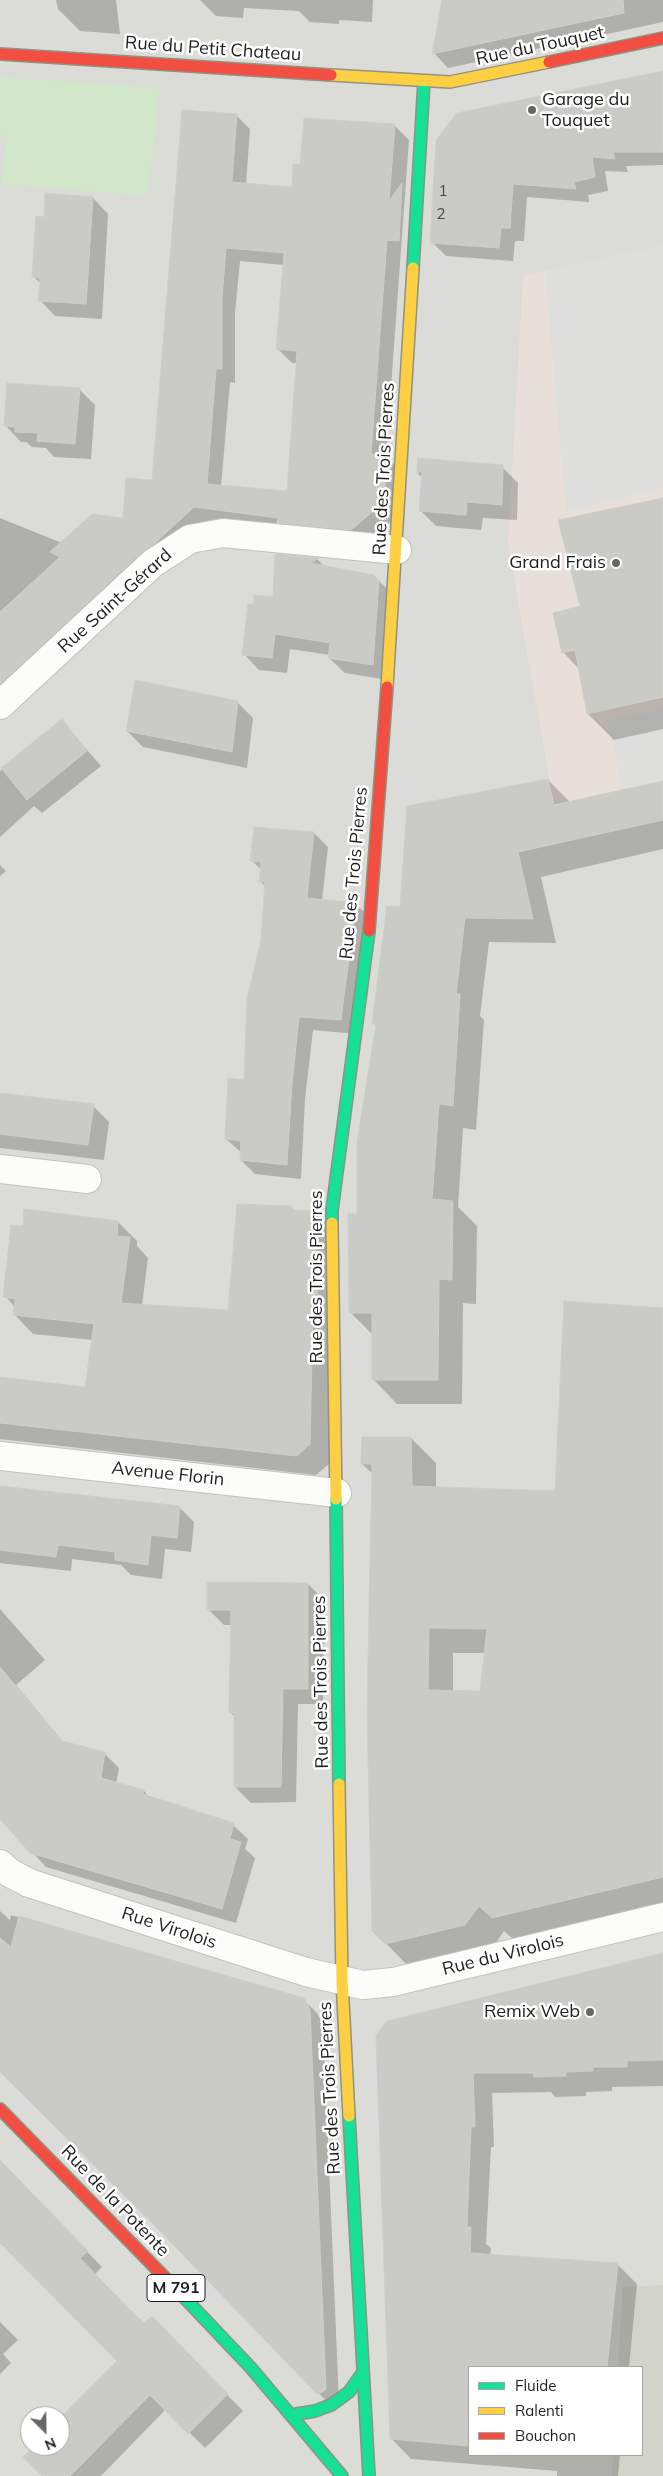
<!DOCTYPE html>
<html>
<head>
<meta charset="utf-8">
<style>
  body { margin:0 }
  #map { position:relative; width:663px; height:2476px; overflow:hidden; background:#ecece7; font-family:Mulish,sans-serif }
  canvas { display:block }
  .legend { position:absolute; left:468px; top:2366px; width:175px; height:90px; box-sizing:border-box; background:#fff; border:1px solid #a5a5a5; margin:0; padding:6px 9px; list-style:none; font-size:15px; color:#1e1e1e }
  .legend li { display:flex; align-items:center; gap:10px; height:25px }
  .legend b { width:25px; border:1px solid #a5a5a5 }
  .north { position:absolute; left:20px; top:2406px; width:50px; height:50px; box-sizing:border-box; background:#fff; border:1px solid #a5a5a5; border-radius:50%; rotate:157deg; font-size:14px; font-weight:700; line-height:20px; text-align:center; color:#1e1e1e }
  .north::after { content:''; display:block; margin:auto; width:18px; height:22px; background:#666664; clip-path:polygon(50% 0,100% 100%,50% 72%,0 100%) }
</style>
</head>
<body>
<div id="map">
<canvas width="663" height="2476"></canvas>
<ul class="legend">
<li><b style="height:6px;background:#16e098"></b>Fluide</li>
<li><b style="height:6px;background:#ffcf43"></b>Ralenti</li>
<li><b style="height:6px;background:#f24e42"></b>Bouchon</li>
</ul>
<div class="north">N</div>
</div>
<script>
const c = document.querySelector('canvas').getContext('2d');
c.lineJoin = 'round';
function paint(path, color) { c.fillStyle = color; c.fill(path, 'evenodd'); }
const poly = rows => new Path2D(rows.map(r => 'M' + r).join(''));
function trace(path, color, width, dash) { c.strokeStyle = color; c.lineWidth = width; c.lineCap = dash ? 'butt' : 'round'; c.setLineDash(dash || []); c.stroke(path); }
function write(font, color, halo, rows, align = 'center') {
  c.font = font + ' Mulish,sans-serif'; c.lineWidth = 5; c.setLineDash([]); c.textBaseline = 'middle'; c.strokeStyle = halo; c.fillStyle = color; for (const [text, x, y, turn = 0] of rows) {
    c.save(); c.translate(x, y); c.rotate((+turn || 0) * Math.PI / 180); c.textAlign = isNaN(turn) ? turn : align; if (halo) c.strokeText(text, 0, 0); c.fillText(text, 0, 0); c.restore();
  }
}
const residential = poly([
  [0,0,663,0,663,2476,0,2476],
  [469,2367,642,2367,642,2455,469,2455],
  [30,2416,60,2416,60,2446,30,2446]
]);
const commercial = poly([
  [663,245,663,780,554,805,508,545,523,276]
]);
const construction = poly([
  [663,2285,663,2476,612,2476,613,2455,642,2455,642,2367,618,2367,623,2287]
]);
const grass = poly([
  [0,77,160,88,148,196,1,184,7,135,0,134]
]);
const parking = poly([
  [663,245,663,488,566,511,545,271],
  [663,709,663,781,623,790,607,721]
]);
const shadow = poly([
  [56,0,116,0,120,34,80,31,58,9],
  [200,0,373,0,372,22,339,20,339,24,310,22,299,11,244,8,243,18,216,16],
  [443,0,663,0,663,22,448,68,434,53],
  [663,73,663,165,626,166,628,172,605,171,608,191,588,195,589,202,527,197,524,241,515,241,513,261,446,256,432,242],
  [236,115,250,129,246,184,293,189,301,166,394,125,409,140,386,456,400,471,398,516,365,543,209,520,0,710,0,518,62,543,124,519,153,482],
  [240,261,284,265,278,349,292,363,297,363,288,492,221,487,230,382,235,383,235,313],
  [93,198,108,214,102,319,55,316,40,300,41,284,33,276,45,218],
  [79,389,95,405,91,459,54,457,46,448,32,447,26,442,21,442,6,426],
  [419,459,502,467,518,483,517,520,483,518,481,530,436,526,421,511,423,478,418,474],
  [663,499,663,729,614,740,588,714,579,669,563,652,581,607],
  [277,555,317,559,325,567,374,576,390,592,388,680,345,673,329,658,330,655,290,649,287,673,259,670,244,654,274,599],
  [237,702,253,718,247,768,143,747,127,731],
  [62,721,101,766,42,813,34,806,0,837,0,771],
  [548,780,571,803,663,782,663,849,541,877,556,943,489,942,480,1016,484,1020,476,1130,463,1128,458,1207,477,1226,476,1304,463,1303,462,1404,397,1404,373,1379,373,1335,350,1312,377,1027,374,1023,401,909],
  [314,833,328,847,322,901,356,904,370,918,355,1034,313,1030,305,1099,301,1179,255,1174,241,1160,242,1153,226,1139,245,1081,262,940,266,887,260,881,262,870,252,861],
  [0,865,6,871,0,876],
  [0,1094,93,1106,109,1122,104,1160,0,1148],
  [291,1208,295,1211,316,1213,335,1232,329,1464,316,1475,0,1439,0,1378,86,1388,93,1340,33,1334,14,1314,15,1307,5,1296,24,1228,118,1222,137,1241,137,1246,148,1258,142,1305,230,1311],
  [663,1309,663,1907,518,1943,504,1931,491,1950,411,1969,373,1930,373,1474,362,1464,411,1438,436,1463,436,1488,556,1492],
  [453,1653,486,1653,481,1692,453,1692],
  [0,1487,179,1507,194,1522,191,1552,165,1549,162,1579,131,1575,121,1565,72,1559,71,1571,0,1563],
  [308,1584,324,1600,323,1704,298,1704,296,1802,251,1803,235,1787,236,1718,230,1712,232,1625,224,1625,208,1609],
  [0,1609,45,1660,16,1685,64,1743,104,1753,119,1768,116,1784,144,1791,149,1797,233,1825,248,1839,245,1849,255,1858,236,1923,46,1867,0,1817],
  [0,1911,10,1920,11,1915,303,1999,317,2013,323,2024,339,2403,332,2407,164,2233,0,2071],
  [663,1955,663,2086,612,2087,612,2091,586,2092,586,2096,555,2097,551,2092,492,2093,494,2147,491,2147,486,2244,491,2248,490,2256,617,2264,637,2284,629,2367,469,2367,469,2455,620,2455,618,2476,557,2476,557,2471,411,2459,391,2438,377,2035],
  [11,2174,102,2267,95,2274,144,2324,152,2318,243,2411,205,2448,166,2409,101,2476,43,2476,37,2446,60,2446,60,2420,119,2361,0,2241,0,2176],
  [0,2322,18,2340,3,2354,11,2363,0,2374]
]);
const building = poly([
  [442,0,623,0,624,13,432,54,442,0],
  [663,71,663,152,613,152,615,159,592,157,595,177,574,182,576,189,513,184,510,228,501,228,499,248,430,243,436,140,457,113,663,71],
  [182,110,237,114,232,182,292,187,293,164,300,164,304,118,395,124,389,201,402,183,399,241,387,240,371,454,387,455,384,502,351,530,277,523,278,518,194,507,155,543,142,552,0,684,0,612,60,557,50,552,92,514,123,518,126,478,152,480,182,110],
  [226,248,284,253,276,349,297,351,287,491,207,484,216,369,222,369,222,298,226,248],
  [45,193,93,197,86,304,38,301,40,278,32,277,36,216,44,217,45,193],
  [7,383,80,388,75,444,37,441,38,433,15,432,15,427,4,426,7,383],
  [418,458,503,465,502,505,467,502,466,515,419,511,422,470,417,474,418,458],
  [663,498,663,697,587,714,575,650,562,653,553,613,580,606,558,520,663,498],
  [275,554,318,558,311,563,374,575,379,581,373,665,328,658,330,643,275,634,272,658,242,655,248,604,253,604,254,595,273,597,275,554],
  [135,680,238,701,232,752,126,731,135,680],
  [62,719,87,751,27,800,1,768,62,719],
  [548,779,554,805,663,781,663,820,518,852,533,919,465,918,456,994,460,994,453,1106,439,1104,432,1199,453,1201,452,1280,439,1279,438,1380,372,1380,372,1313,349,1313,348,1213,357,1214,357,1144,376,1024,372,1024,387,906,400,907,407,806,548,779],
  [254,827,314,832,307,898,356,903,341,1020,299,1017,292,1084,287,1165,240,1160,241,1141,225,1139,228,1078,244,1080,247,999,261,940,265,882,259,882,261,862,250,861,254,827],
  [0,1093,94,1104,88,1145,0,1134,0,1093],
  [237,1204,292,1206,291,1210,316,1211,318,1312,313,1312,310,1444,297,1456,0,1423,0,1377,85,1387,94,1324,13,1315,15,1299,3,1297,11,1225,23,1226,24,1209,118,1221,117,1236,130,1237,121,1303,228,1310,237,1204],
  [564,1301,663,1308,663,1877,492,1918,479,1906,465,1925,385,1944,372,1931,367,1713,372,1464,361,1464,362,1437,411,1437,412,1486,555,1491,564,1301],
  [429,1628,487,1629,480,1691,428,1690,429,1628],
  [0,1486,180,1506,177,1538,151,1535,148,1565,115,1560,115,1552,58,1545,56,1557,0,1550,0,1486],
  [207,1582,308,1583,308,1689,283,1689,281,1787,234,1787,234,1713,229,1713,231,1610,207,1610,207,1582],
  [0,1667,62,1741,105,1752,101,1778,144,1790,143,1794,234,1823,230,1839,241,1842,222,1909,30,1853,0,1819,0,1667],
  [19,1916,304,1998,310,2009,326,2389,324,2391,317,2394,160,2231,0,2072,0,1938,11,1947,19,1916],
  [663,1953,663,2060,627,2061,627,2067,593,2067,593,2071,566,2072,566,2076,534,2077,533,2073,473,2073,475,2127,471,2127,467,2227,471,2227,470,2253,618,2263,607,2367,469,2367,469,2446,390,2439,376,2035,387,2021,663,1953],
  [0,2160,88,2251,80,2258,128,2308,144,2323,152,2316,228,2394,188,2434,150,2395,70,2476,42,2476,23,2457,35,2446,60,2446,60,2418,117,2361,0,2243,0,2160]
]);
const street = poly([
  [0,705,153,563,190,539,223,533,397,550],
  [0,1169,87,1179],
  [0,1456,337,1493],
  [0,1864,10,1873,29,1883,306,1972,363,1985,393,1982,663,1917]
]);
const fast = poly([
  [413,268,424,81],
  [332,1223,332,1210,369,931],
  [336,1499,339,1784],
  [349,2116,369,2476],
  [179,2292,251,2368,342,2476],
  [291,2415,315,2411,331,2405,349,2392,363,2372]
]);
const slow = poly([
  [331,75,450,82,549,62],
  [387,687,413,268],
  [332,1223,336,1499],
  [339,1784,342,1981,349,2116]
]);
const jam = poly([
  [0,54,331,75],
  [549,62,663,38],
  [369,931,387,687],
  [0,2109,179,2292]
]);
const markers = [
  [532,110,5,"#666664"],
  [616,563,5,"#666664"],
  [590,2012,5,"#666664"]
];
const numberNames = [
  ["1",443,191],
  ["2",441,214]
];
const shields = [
  [176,2288,58]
];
const shieldNames = [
  ["M 791",176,2288]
];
const streetNames = [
  ["Rue du Touquet",540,46,-12],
  ["Rue du Petit Chateau",213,49,4],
  ["Rue des Trois Pierres",384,469,-87],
  ["Rue Saint-Gérard",115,601,-42],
  ["Rue des Trois Pierres",354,873,-85],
  ["Rue des Trois Pierres",317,1277,-90],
  ["Avenue Florin",168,1474,6],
  ["Rue des Trois Pierres",321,1682,-91],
  ["Rue Virolois",169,1928,18],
  ["Rue du Virolois",503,1955,-14],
  ["Rue des Trois Pierres",330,2088,-93],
  ["Rue de la Potente",115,2201,46]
];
const poiNames = [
  ["Garage du",542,100,"left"],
  ["Touquet",542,121,"left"],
  ["Grand Frais",606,563],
  ["Remix Web",580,2012]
];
paint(residential, '#dbdbd8');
paint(commercial, '#e9dfda');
paint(construction, '#d2d4c9');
paint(grass, '#d2e6c9');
paint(parking, '#dededc');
paint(shadow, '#0003');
paint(building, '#cacac7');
trace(building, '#cfcec9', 1);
trace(street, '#c2c2bf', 30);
trace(fast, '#8e9481', 14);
trace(slow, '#8e9481', 14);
trace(jam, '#8e9481', 14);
trace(street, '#fcfcfb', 28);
trace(fast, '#16e098', 11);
trace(slow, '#ffcf43', 11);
trace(jam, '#f24e42', 11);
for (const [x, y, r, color] of markers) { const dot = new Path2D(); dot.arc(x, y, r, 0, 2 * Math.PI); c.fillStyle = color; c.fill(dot); trace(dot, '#fff', 2); }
write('15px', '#494948', null, numberNames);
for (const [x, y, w] of shields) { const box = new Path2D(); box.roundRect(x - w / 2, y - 13.5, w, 27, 4); c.fillStyle = '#fff'; c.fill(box); trace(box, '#1e1e1e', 1); }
write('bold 16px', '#1e1e1e', null, shieldNames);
write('18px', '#1e1e1e', '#fff', streetNames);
write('18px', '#1e1e1e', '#fff', poiNames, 'right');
</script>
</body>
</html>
